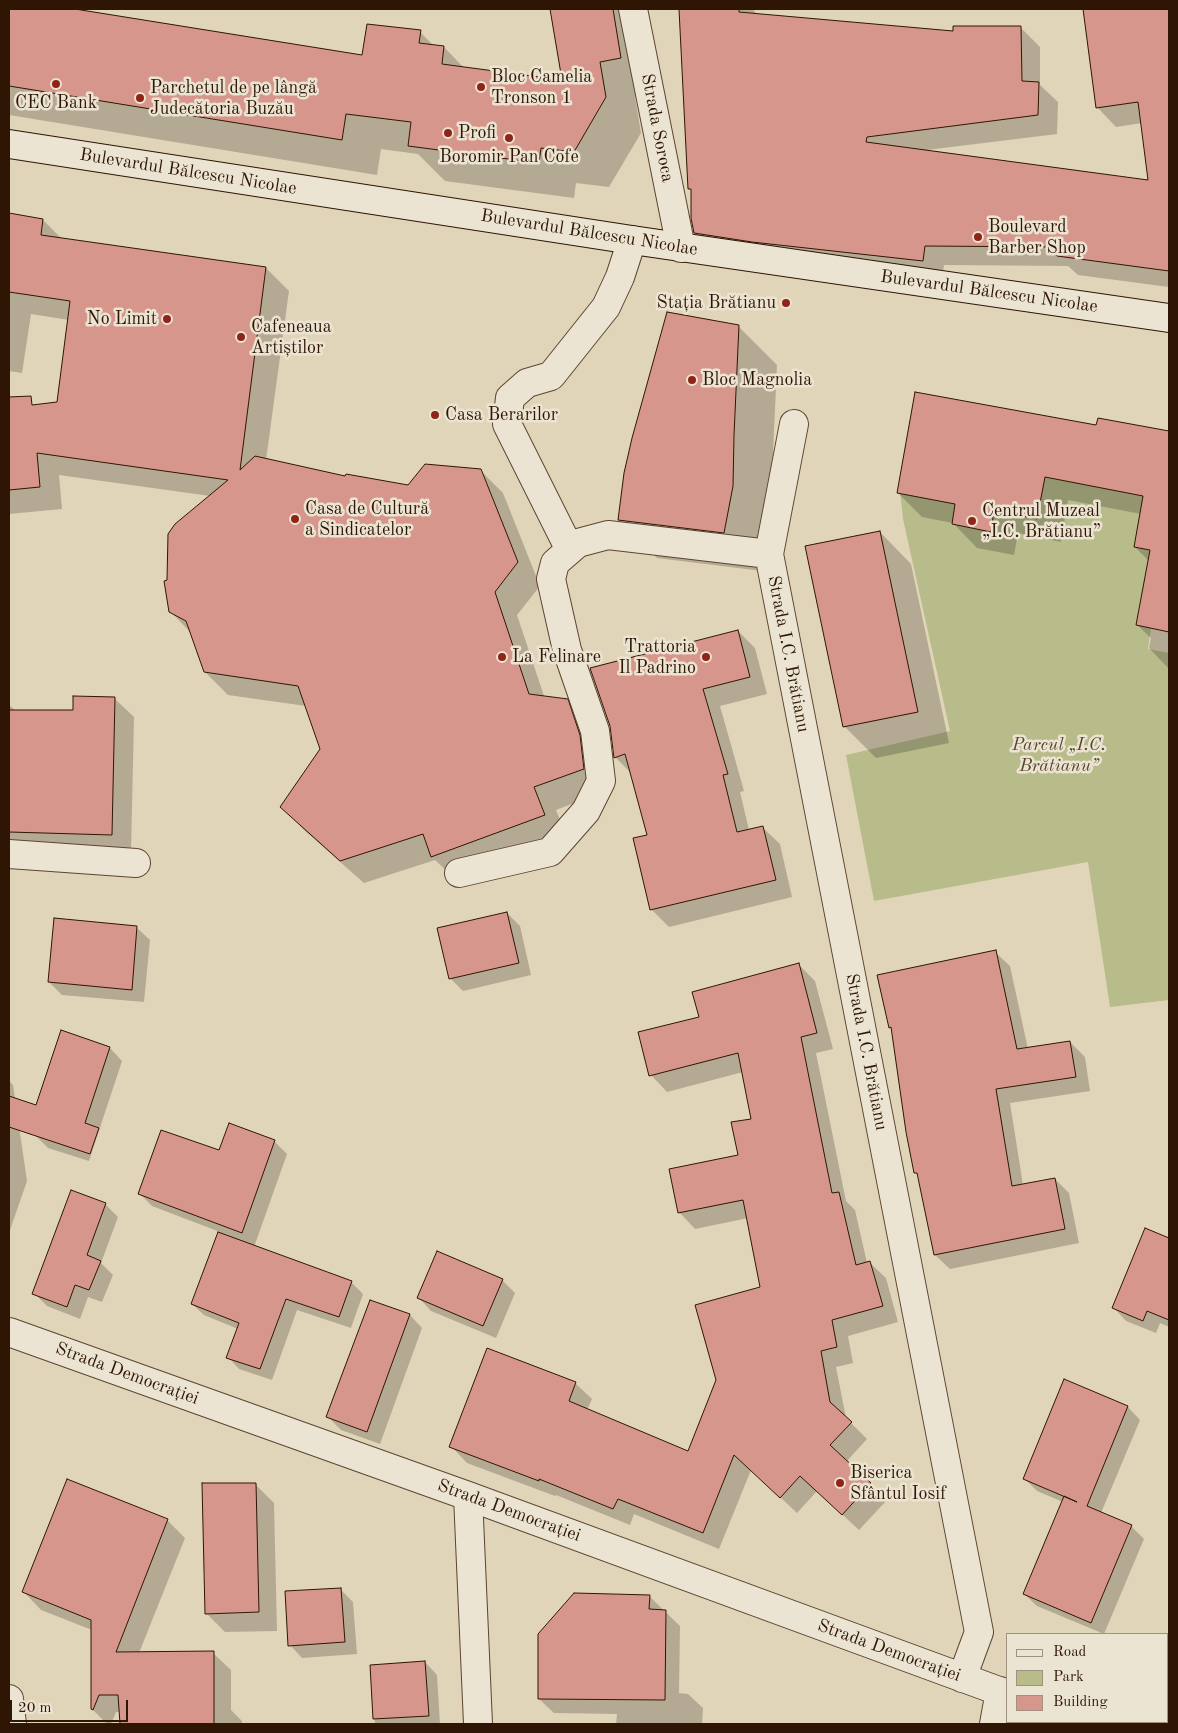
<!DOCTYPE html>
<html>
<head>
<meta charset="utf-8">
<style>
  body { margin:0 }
  #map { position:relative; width:1178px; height:1733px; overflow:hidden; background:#e1d5b9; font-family:"Old Standard TT",serif }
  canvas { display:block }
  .frame { position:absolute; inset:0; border:10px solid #2f1504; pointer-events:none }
  .legend { position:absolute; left:1006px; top:1633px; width:162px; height:90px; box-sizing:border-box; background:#ece4d2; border:1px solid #a09180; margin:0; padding:6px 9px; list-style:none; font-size:15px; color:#2f1504 }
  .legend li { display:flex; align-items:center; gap:10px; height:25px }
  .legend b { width:25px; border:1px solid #a09180 }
  .scale { position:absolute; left:10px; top:1700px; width:118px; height:22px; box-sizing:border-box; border:2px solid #2f1504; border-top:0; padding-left:6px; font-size:15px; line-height:18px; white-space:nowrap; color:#2f1504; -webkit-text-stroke:4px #ece4d2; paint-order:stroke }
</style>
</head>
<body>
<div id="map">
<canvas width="1178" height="1733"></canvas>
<div class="frame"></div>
<ul class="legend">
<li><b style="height:6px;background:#ece4d2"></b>Road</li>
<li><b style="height:14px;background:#b8bc8b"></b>Park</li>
<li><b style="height:14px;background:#d6968c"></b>Building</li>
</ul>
<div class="scale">20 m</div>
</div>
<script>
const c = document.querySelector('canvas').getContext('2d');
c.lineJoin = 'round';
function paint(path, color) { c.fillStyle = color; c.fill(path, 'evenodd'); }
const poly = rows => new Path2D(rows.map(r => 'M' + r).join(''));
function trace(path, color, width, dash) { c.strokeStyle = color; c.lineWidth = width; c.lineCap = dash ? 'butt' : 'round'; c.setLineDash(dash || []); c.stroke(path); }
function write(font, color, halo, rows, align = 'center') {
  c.font = font + ' "Old Standard TT",serif'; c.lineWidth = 5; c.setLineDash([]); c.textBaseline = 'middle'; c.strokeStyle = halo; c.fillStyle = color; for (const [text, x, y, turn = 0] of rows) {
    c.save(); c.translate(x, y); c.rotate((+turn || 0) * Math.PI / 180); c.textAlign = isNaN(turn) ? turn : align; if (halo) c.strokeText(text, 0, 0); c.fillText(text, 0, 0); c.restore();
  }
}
const green = poly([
  [1045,477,1143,496,1134,547,1157,551,1143,588,1136,625,1151,628,1148,649,1169,653,1169,1000,1110,1007,1088,862,874,901,846,755,950,731,903,519,899,481,937,488,935,500,955,504,952,524,990,532,994,510,1037,518]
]);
const shadow = poly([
  [9,9,67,9,363,57,420,32,434,46,444,47,465,69,563,82,551,9,642,9,656,94,635,97,641,133,609,187,576,183,574,198,445,181,418,154,381,149,377,175,9,115],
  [680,9,753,9,757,15,954,32,1021,28,1040,47,1040,85,1058,102,1057,134,927,150,1150,182,1142,123,1116,127,1097,107,1084,9,1169,9,1169,287,1078,275,1068,266,944,265,942,280,715,252,695,233,693,192,689,188],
  [9,214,43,220,62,239,266,268,289,291,266,460,346,477,409,486,480,470,503,493,540,586,517,615,544,696,567,701,590,724,606,791,556,810,567,837,455,879,435,860,364,883,304,830,282,807,322,749,306,706,228,695,205,672,191,633,170,611,168,581,210,496,59,475,62,509,9,514,9,408,149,395,69,320,31,314,22,373,9,371],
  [738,326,777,365,772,474,762,571,657,558,619,520],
  [1099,420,1169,432,1169,669,1149,648,1151,638,1137,625,1149,561,1135,547,1141,514,1068,500,1061,542,1018,533,1014,555,977,548,953,523,922,517,898,493,1097,427],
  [880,532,911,564,949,743,876,758,844,726],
  [738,631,755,648,767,694,720,706,744,791,740,792,749,830,762,827,780,844,792,897,669,927,652,910,634,839,649,836,632,774,615,757],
  [115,699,134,717,131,853,9,859,9,705,16,711,74,712],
  [507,913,520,926,531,975,463,991,450,978],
  [137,928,150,940,144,1002,62,995,49,982],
  [995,952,1010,966,1028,1049,1070,1042,1085,1057,1090,1091,1010,1103,1023,1185,1055,1179,1069,1193,1079,1243,950,1269,935,1255,919,1176,915,1172,893,1030,890,1027],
  [799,965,815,981,833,1049,816,1053,846,1201,855,1210,867,1263,869,1262,886,1278,898,1322,848,1336,853,1363,836,1367,846,1418,867,1439,846,1462,887,1500,859,1530,817,1491,797,1513,751,1470,719,1549,634,1514,630,1525,556,1495,555,1496,467,1463,451,1446,575,1383,592,1399,587,1410,689,1453,762,1288,748,1218,695,1229,679,1212,740,1156,753,1120,743,1072,667,1092,651,1075,700,1018],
  [61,1032,110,1048,122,1061,89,1161,48,1148,35,1135],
  [9,1081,13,1085,27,1181,9,1233],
  [274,1141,287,1154,254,1247,351,1282,363,1294,351,1328,297,1310,272,1380,239,1369,228,1357,238,1329,204,1315,192,1304,220,1232,152,1206,139,1193,220,1152],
  [105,1204,118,1217,101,1263,113,1275,102,1302,88,1297,80,1319,47,1306,34,1293],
  [1146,1229,1169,1239,1169,1327,1160,1323,1156,1333,1126,1321,1114,1308],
  [502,1280,515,1293,496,1338,431,1311,419,1298],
  [371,1301,410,1315,422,1328,380,1444,341,1430,328,1417],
  [1065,1381,1128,1407,1140,1420,1101,1513,1131,1526,1144,1539,1104,1634,1037,1606,1024,1594,1063,1502,1037,1491,1024,1478],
  [255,1484,274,1503,277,1631,225,1632,206,1613],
  [167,1520,185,1538,139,1653,213,1653,231,1670,231,1710,242,1721,242,1724,121,1724,120,1712,116,1712,111,1724,107,1724,92,1709,92,1630,41,1610,24,1592],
  [340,1589,353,1602,357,1654,302,1658,290,1645],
  [649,1596,680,1626,679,1693,688,1694,703,1708,702,1724,616,1724,617,1714,554,1713,539,1699],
  [425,1662,437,1675,440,1724,375,1724,371,1666]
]);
const building = poly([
  [9,9,75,9,362,55,367,24,421,30,419,43,444,46,442,64,562,80,550,9,613,9,621,58,600,62,606,97,574,152,541,148,539,163,408,146,411,122,346,114,342,140,9,86,9,9],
  [679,9,739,9,739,12,953,31,953,26,1021,26,1022,81,1039,82,1038,115,867,137,866,142,1148,180,1138,102,1096,108,1083,9,1169,9,1169,271,1057,256,1058,247,925,246,923,261,752,242,694,233,691,218,691,189,688,189,679,9],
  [9,213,43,219,41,235,266,267,240,470,255,456,345,476,346,474,408,485,425,464,481,469,518,562,495,592,529,694,568,699,580,735,584,769,534,787,545,815,431,857,423,834,340,861,280,807,320,749,298,686,204,672,186,621,169,612,164,581,167,580,168,534,175,524,228,480,37,453,40,487,9,490,9,397,31,396,32,405,57,402,70,301,9,292,9,213],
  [667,312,739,325,734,435,733,486,724,533,618,520,624,473,632,438,667,312],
  [915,392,1096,425,1098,418,1169,431,1169,632,1136,625,1150,550,1134,547,1143,496,1045,477,1037,519,994,510,991,532,952,524,955,504,897,493,915,392],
  [880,531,918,712,843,727,805,546,880,531],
  [738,630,750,677,703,689,728,774,723,775,737,832,763,826,776,880,650,910,633,838,647,835,625,754,614,758,610,726,590,668,738,630],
  [73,696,115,697,112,835,9,832,9,710,73,710,73,696],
  [507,912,519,963,449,979,437,928,507,912],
  [54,918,137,926,132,990,48,982,54,918],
  [996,950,1017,1049,1070,1041,1076,1077,996,1089,1012,1186,1055,1178,1065,1229,934,1255,917,1173,914,1173,906,1132,891,1027,889,1028,877,975,996,950],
  [799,963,817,1033,801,1037,832,1193,839,1192,856,1265,870,1261,883,1306,832,1320,837,1347,821,1351,830,1402,852,1422,830,1445,871,1483,842,1515,800,1476,780,1498,734,1455,703,1533,618,1499,613,1509,539,1479,539,1481,449,1447,487,1348,576,1382,569,1401,688,1451,716,1380,695,1305,760,1287,743,1200,678,1213,669,1169,738,1155,731,1122,751,1119,738,1053,649,1076,638,1032,699,1017,692,992,799,963],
  [61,1030,110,1047,85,1123,99,1128,90,1154,9,1127,9,1096,36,1105,61,1030],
  [229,1123,275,1140,242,1233,138,1194,161,1130,219,1150,229,1123],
  [71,1190,106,1203,87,1255,101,1261,89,1290,75,1285,67,1307,32,1294,71,1190],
  [1145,1228,1169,1238,1169,1320,1147,1311,1143,1321,1112,1308,1145,1228],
  [218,1232,352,1281,339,1317,286,1299,260,1369,226,1358,239,1323,191,1304,218,1232],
  [437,1251,503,1279,483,1326,417,1298,437,1251],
  [370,1300,410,1314,367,1432,326,1417,370,1300],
  [1064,1379,1128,1406,1087,1506,1132,1525,1091,1623,1023,1594,1064,1496,1077,1502,1023,1479,1064,1379],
  [67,1479,168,1519,116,1652,214,1651,214,1724,120,1724,118,1695,99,1695,93,1710,91,1709,91,1620,22,1592,67,1479],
  [202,1483,256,1483,259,1612,205,1614,202,1483],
  [341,1588,345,1642,288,1646,285,1591,341,1588],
  [574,1593,650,1595,649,1609,666,1610,665,1700,538,1699,538,1634,574,1593],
  [425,1661,429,1716,373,1719,370,1665,425,1661]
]);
const street = poly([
  [633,9,681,248],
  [794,424,769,554,979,1632,962,1678],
  [570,550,507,424,510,398,527,383,551,376,606,307,620,277,632,240],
  [9,854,136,863],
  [459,873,550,852,586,811,601,781,595,731,567,650,551,579,555,563,578,543,608,535,769,554],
  [9,1332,468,1496,1007,1694],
  [468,1496,478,1724],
  [9,1699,12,1724],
  [1082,1722,1089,1724],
  [994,1724,1000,1691]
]);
const secondary = poly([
  [9,144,632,240,1169,318]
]);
const markers = [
  [56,84,5,"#8f2418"],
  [481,87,5,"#8f2418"],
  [140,98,5,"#8f2418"],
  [448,133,5,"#8f2418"],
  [509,138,5,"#8f2418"],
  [978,237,5,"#8f2418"],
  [786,303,5,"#8f2418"],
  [167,319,5,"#8f2418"],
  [241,337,5,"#8f2418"],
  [692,380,5,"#8f2418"],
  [435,415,5,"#8f2418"],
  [295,519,5,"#8f2418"],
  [972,521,5,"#8f2418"],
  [502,657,5,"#8f2418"],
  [706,657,5,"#8f2418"],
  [840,1483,5,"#8f2418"]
];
const poiNames = [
  ["Bloc Camelia",491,77],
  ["Tronson 1",491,98],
  ["Parchetul de pe lângă",150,88],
  ["Judecătoria Buzău",150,109],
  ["CEC Bank",56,103,"center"],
  ["Profi",458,133],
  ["Boromir Pan Cofe",509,157,"center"],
  ["Boulevard",988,227],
  ["Barber Shop",988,248],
  ["Stația Brătianu",776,303,"right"],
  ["No Limit",157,319,"right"],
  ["Cafeneaua",251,327],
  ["Artiștilor",251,348],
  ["Bloc Magnolia",702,380],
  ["Casa Berarilor",445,415],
  ["Casa de Cultură",305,509],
  ["a Sindicatelor",305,530],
  ["Centrul Muzeal",982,511],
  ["„I.C. Brătianu”",982,532],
  ["Trattoria",696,647,"right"],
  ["Il Padrino",696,668,"right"],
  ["La Felinare",512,657],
  ["Biserica",850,1473],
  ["Sfântul Iosif",850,1494]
];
const streetNames = [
  ["Strada Soroca",657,128,79],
  ["Bulevardul Bălcescu Nicolae",188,172,9],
  ["Bulevardul Bălcescu Nicolae",589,233,9],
  ["Bulevardul Bălcescu Nicolae",989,292,8],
  ["Strada I.C. Brătianu",788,654,79],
  ["Strada I.C. Brătianu",866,1052,79],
  ["Strada Democrației",127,1374,20],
  ["Strada Democrației",509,1511,20],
  ["Strada Democrației",889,1651,20]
];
const parkNames = [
  ["Parcul „I.C.",1059,745],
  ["Brătianu”",1059,766]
];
paint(green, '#b8bc8b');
paint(shadow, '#0003');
paint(building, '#d6968c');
trace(building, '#2f1504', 1);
trace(street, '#5c4531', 30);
trace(secondary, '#2f1504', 30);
trace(street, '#ece4d2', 28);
trace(secondary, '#ece4d2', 28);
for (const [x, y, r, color] of markers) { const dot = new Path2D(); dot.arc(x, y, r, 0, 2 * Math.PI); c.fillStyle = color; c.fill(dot); trace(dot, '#ece4d2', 2); }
write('18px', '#2f1504', '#ece4d2', poiNames, 'left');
write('18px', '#2f1504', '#ece4d2', streetNames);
write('italic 18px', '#58472c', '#ece4d2', parkNames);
</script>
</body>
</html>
